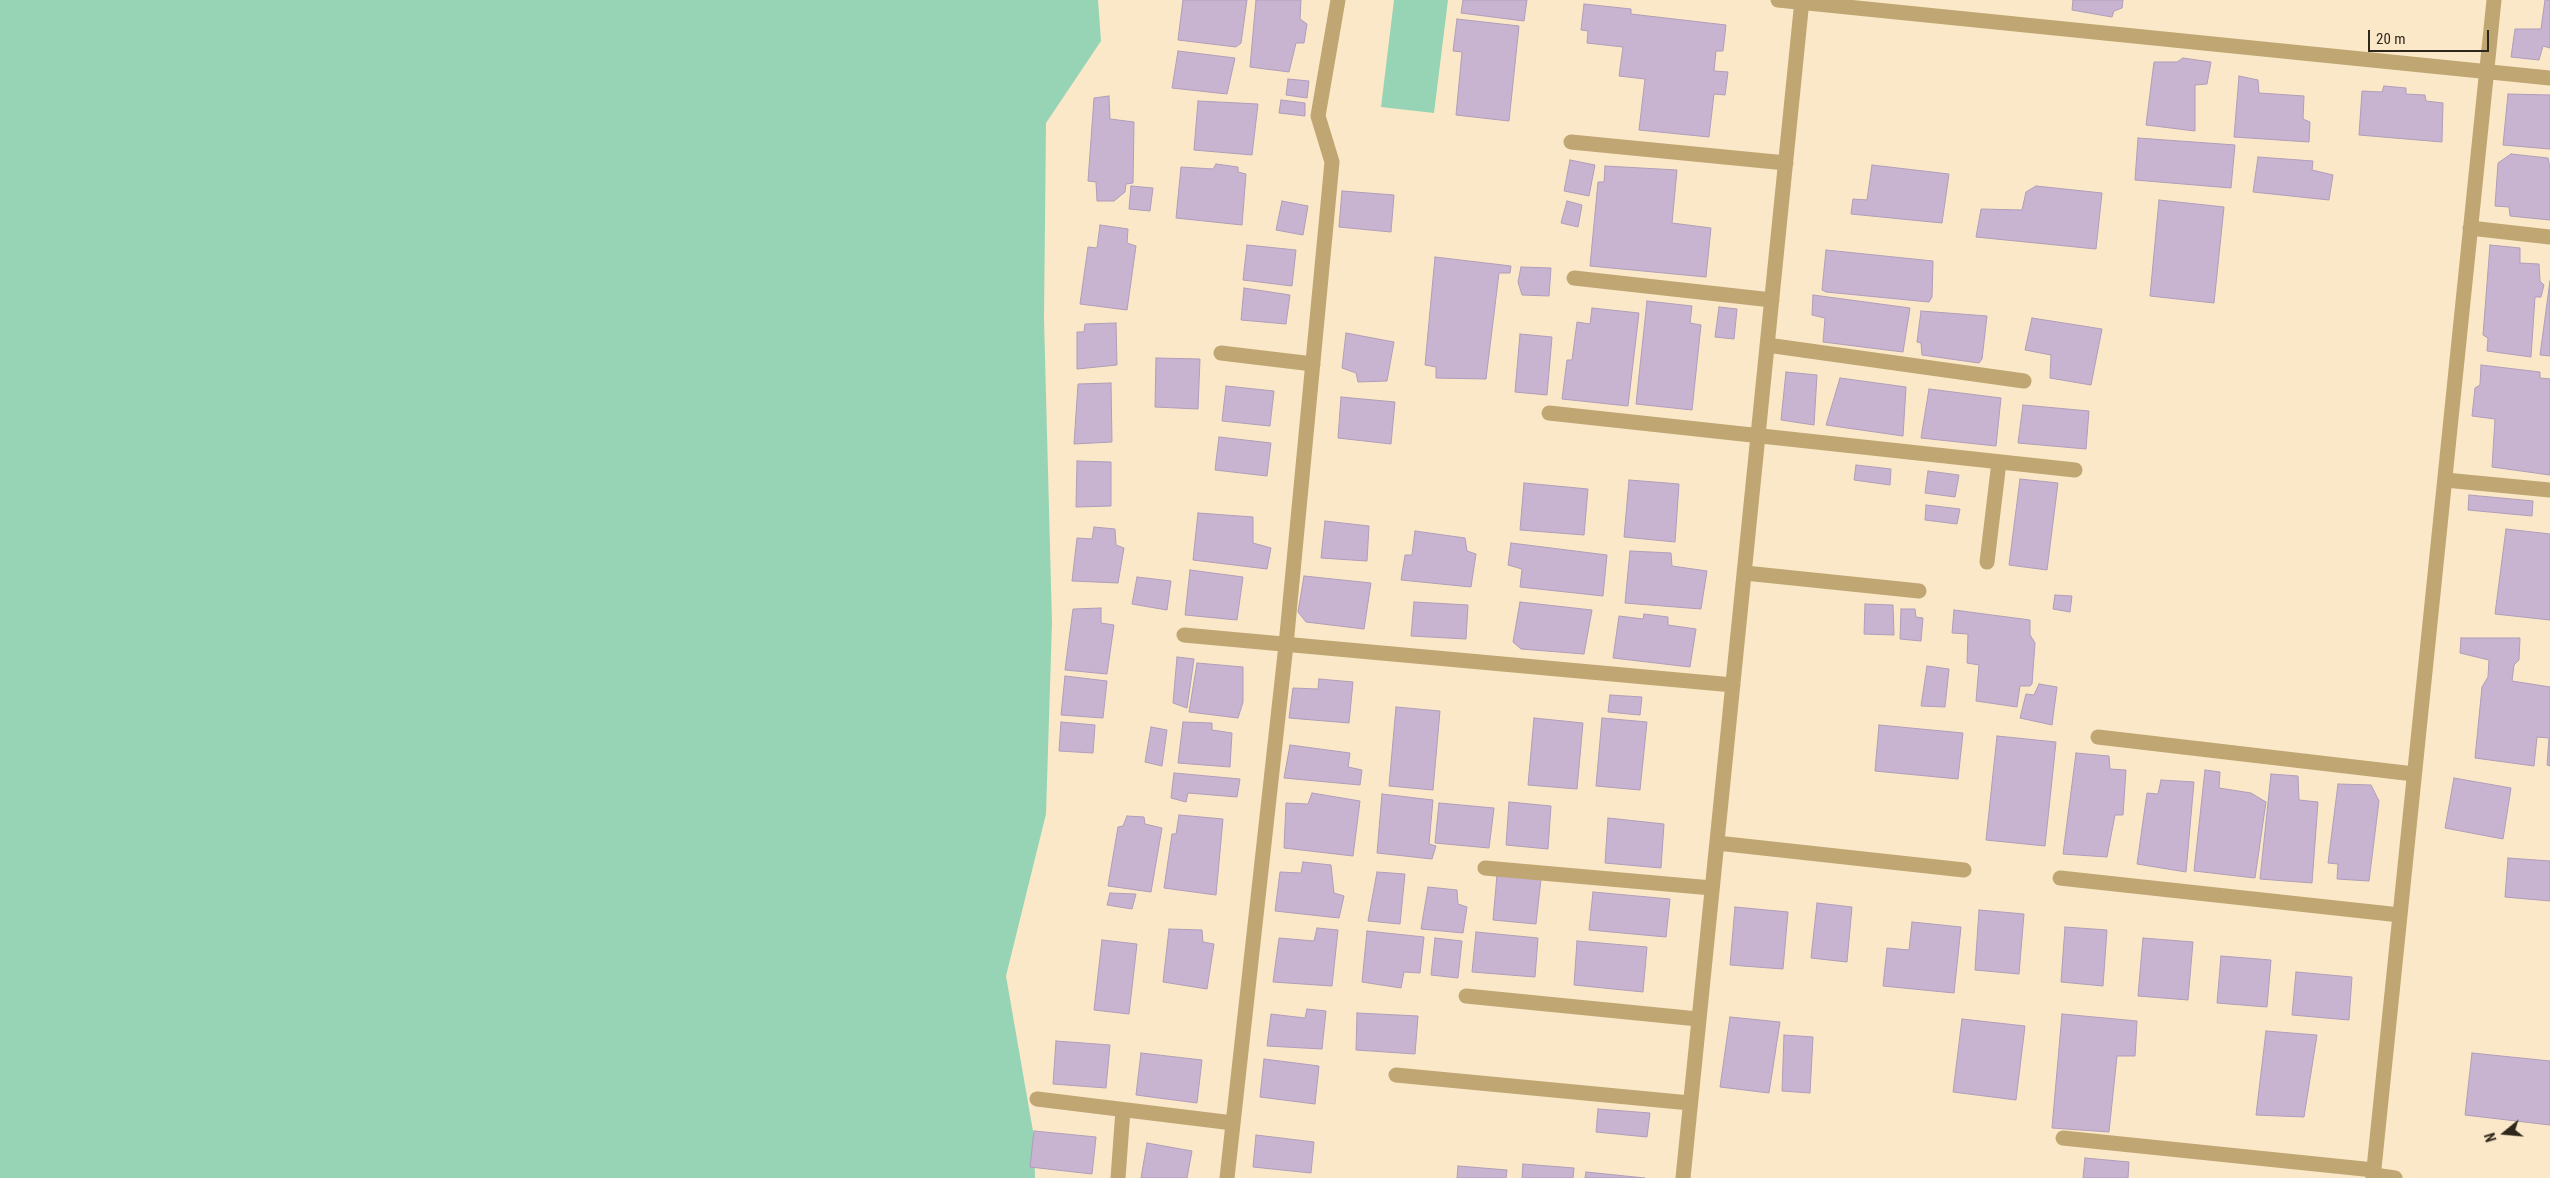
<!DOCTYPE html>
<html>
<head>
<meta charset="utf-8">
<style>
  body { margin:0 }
  #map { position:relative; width:2550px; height:1178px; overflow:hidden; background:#fae8c8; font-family:"Roboto Condensed",sans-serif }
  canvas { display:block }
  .north { position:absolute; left:2480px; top:1108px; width:50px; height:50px; -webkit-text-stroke:4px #fae8c8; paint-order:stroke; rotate:253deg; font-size:14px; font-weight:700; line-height:20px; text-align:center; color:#2e271b }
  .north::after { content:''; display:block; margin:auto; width:18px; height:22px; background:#2e271b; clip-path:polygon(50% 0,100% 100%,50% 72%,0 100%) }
  .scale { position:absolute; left:2368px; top:30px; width:121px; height:22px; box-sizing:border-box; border:2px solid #2e271b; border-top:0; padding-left:6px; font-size:15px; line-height:18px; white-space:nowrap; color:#2e271b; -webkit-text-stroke:4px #fae8c8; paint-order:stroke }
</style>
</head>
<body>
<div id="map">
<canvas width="2550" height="1178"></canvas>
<div class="north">N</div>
<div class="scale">20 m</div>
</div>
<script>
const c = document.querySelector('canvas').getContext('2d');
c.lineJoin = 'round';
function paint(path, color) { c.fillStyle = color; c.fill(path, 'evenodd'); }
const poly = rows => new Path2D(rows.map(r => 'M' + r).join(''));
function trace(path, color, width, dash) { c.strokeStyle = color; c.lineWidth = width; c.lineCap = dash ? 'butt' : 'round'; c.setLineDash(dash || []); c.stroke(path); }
const green = poly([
  [0,0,1098,0,1101,41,1046,123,1044,319,1052,623,1046,814,1006,976,1034,1137,1035,1178,0,1178],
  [1394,0,1448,0,1434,113,1381,107]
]);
const building = poly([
  [1183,0,1247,0,1241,43,1236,47,1178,40,1183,0],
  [1256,0,1301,0,1300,19,1307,24,1304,43,1296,43,1289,72,1250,67,1256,0],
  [1463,0,1527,0,1524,21,1461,13,1463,0],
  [2073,0,2123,0,2122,8,2114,11,2112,17,2072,10,2073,0],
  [2545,0,2550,0,2550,48,2543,46,2539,60,2511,57,2515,29,2541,29,2545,0],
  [1584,4,1631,9,1631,14,1726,25,1723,51,1716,51,1714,71,1728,72,1725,95,1714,94,1709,137,1639,130,1645,79,1619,76,1623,47,1587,43,1588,31,1581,30,1584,4],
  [1457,19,1519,26,1509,121,1456,115,1462,52,1453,51,1457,19],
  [1178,51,1235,58,1227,94,1172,88,1178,51],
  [2183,58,2211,62,2207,84,2195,85,2195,131,2146,125,2154,62,2177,62,2183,58],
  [2239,76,2258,80,2259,93,2304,96,2303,119,2310,122,2309,142,2234,137,2239,76],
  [1288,79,1309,81,1307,98,1286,95,1288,79],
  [2384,86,2406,88,2406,94,2425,95,2426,101,2443,103,2442,142,2359,135,2362,91,2382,92,2384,86],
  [2508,94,2550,95,2550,149,2503,145,2508,94],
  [1109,96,1110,119,1134,122,1133,183,1126,184,1125,192,1114,201,1097,201,1096,182,1088,181,1094,98,1109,96],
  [1281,100,1305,103,1305,116,1279,113,1281,100],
  [1198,101,1258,104,1252,155,1194,150,1198,101],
  [2138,138,2235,145,2231,188,2135,180,2138,138],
  [2511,154,2548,158,2550,168,2550,220,2510,216,2509,207,2495,206,2498,163,2511,154],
  [2258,157,2313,161,2312,170,2333,175,2329,200,2253,192,2258,157],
  [1570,160,1595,165,1589,196,1564,191,1570,160],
  [1216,164,1238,167,1238,172,1246,174,1242,225,1176,218,1181,167,1213,169,1216,164],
  [1872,165,1949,174,1942,223,1851,214,1853,199,1867,200,1872,165],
  [1605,166,1677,170,1672,223,1711,228,1706,277,1590,266,1598,182,1604,182,1605,166],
  [1131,186,1153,188,1150,211,1129,209,1131,186],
  [2036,186,2102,193,2096,249,1976,237,1981,209,2022,210,2026,192,2036,186],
  [1342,191,1394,195,1391,232,1339,227,1342,191],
  [2159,200,2224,207,2214,303,2150,296,2159,200],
  [1282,201,1308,206,1303,235,1276,230,1282,201],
  [1567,201,1582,205,1578,227,1561,223,1567,201],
  [1100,225,1128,229,1127,243,1136,246,1127,310,1080,304,1088,247,1097,248,1100,225],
  [1247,245,1296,250,1292,286,1243,280,1247,245],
  [2490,245,2520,248,2520,263,2539,264,2540,281,2544,285,2541,297,2535,297,2531,357,2487,351,2488,338,2483,335,2490,245],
  [1826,250,1933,261,1932,297,1929,302,1826,292,1822,290,1826,250],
  [1435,257,1511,266,1510,273,1499,273,1486,379,1436,378,1436,367,1425,365,1435,257],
  [1521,267,1551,268,1549,296,1522,295,1518,282,1521,267],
  [2550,281,2550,356,2540,355,2550,281],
  [1244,288,1290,295,1286,324,1241,320,1244,288],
  [1813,295,1910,308,1903,352,1823,342,1825,318,1812,315,1813,295],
  [1647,301,1692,306,1690,323,1701,325,1692,410,1636,404,1647,301],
  [1719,307,1737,309,1734,339,1715,337,1719,307],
  [1592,308,1639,313,1628,406,1562,399,1567,360,1572,360,1577,322,1590,324,1592,308],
  [1921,311,1987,316,1982,359,1979,363,1922,355,1921,343,1917,342,1921,311],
  [2032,318,2102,329,2091,385,2050,378,2051,355,2025,350,2032,318],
  [1116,323,1117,365,1077,369,1077,332,1084,332,1085,324,1116,323],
  [1346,333,1394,342,1387,381,1358,382,1356,373,1342,368,1346,333],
  [1520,334,1552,337,1547,395,1515,392,1520,334],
  [1156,358,1200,359,1198,409,1155,407,1156,358],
  [2481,365,2540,372,2540,378,2550,379,2550,475,2492,467,2495,419,2472,416,2475,388,2480,385,2481,365],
  [1786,372,1817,375,1814,425,1781,420,1786,372],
  [1840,378,1906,387,1903,436,1826,425,1840,378],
  [1111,383,1112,442,1074,444,1078,384,1111,383],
  [1226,386,1274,391,1270,426,1222,421,1226,386],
  [1929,389,2001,398,1996,446,1921,438,1929,389],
  [1341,397,1395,402,1391,444,1338,438,1341,397],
  [2023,405,2089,411,2086,449,2018,443,2023,405],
  [1219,437,1271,443,1267,476,1215,470,1219,437],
  [1077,461,1111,462,1111,506,1076,507,1077,461],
  [1856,465,1891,469,1890,485,1854,480,1856,465],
  [1928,471,1959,475,1955,497,1925,493,1928,471],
  [2020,479,2058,483,2047,570,2009,565,2020,479],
  [1629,480,1679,484,1675,542,1624,537,1629,480],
  [1524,483,1588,489,1584,535,1520,530,1524,483],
  [2469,495,2533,501,2532,516,2468,510,2469,495],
  [1926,505,1960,509,1957,524,1925,520,1926,505],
  [1198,513,1253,517,1253,543,1271,548,1267,569,1193,560,1198,513],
  [1325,521,1369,526,1367,561,1321,558,1325,521],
  [1094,527,1115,529,1116,545,1124,548,1118,583,1072,581,1077,538,1092,539,1094,527],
  [2506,529,2550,534,2550,620,2495,614,2506,529],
  [1415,531,1465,538,1467,551,1476,554,1471,587,1401,580,1405,555,1412,555,1415,531],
  [1511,543,1607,555,1603,596,1520,587,1522,569,1508,565,1511,543],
  [1630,551,1671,553,1672,566,1707,571,1701,609,1625,603,1630,551],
  [1190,570,1243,577,1237,620,1185,615,1190,570],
  [1304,576,1371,583,1364,629,1306,622,1298,612,1304,576],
  [1137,577,1171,581,1167,610,1132,604,1137,577],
  [2055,595,2072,596,2070,612,2053,609,2055,595],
  [1414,602,1468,605,1466,639,1411,636,1414,602],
  [1520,602,1592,610,1584,654,1521,649,1513,642,1520,602],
  [1865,604,1893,605,1894,635,1864,634,1865,604],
  [1101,608,1101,623,1114,625,1107,674,1065,670,1073,609,1101,608],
  [1901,609,1915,609,1916,617,1923,618,1921,641,1900,639,1901,609],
  [1954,610,2030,620,2030,635,2035,643,2032,684,2030,686,2020,686,2017,707,1976,701,1979,665,1967,663,1968,634,1952,633,1954,610],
  [1644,614,1668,617,1668,625,1696,629,1690,667,1613,658,1619,616,1643,619,1644,614],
  [2461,638,2520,638,2519,660,2514,665,2512,681,2550,687,2550,766,2547,765,2549,738,2537,737,2534,766,2475,758,2482,687,2488,677,2489,660,2460,653,2461,638],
  [1177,657,1194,659,1187,708,1173,703,1177,657],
  [1197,663,1243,667,1243,702,1238,718,1189,712,1197,663],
  [1927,666,1949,669,1945,707,1921,706,1927,666],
  [1065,676,1107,681,1103,718,1061,715,1065,676],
  [1319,679,1353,682,1349,723,1289,718,1293,688,1318,689,1319,679],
  [2039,684,2057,687,2052,725,2020,718,2026,694,2034,695,2039,684],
  [1610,695,1642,697,1640,715,1608,712,1610,695],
  [1396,707,1440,711,1433,790,1389,786,1396,707],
  [1534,718,1583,723,1577,789,1528,785,1534,718],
  [1602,718,1647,722,1640,790,1596,786,1602,718],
  [1061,722,1095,725,1093,753,1059,751,1061,722],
  [1183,722,1212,723,1212,730,1232,733,1230,767,1178,763,1183,722],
  [1879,725,1963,733,1958,779,1875,771,1879,725],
  [1151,727,1167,730,1162,766,1145,762,1151,727],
  [1997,736,2056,742,2045,846,1986,840,1997,736],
  [1290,745,1350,753,1348,767,1362,770,1360,785,1284,778,1290,745],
  [2076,753,2109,756,2110,769,2126,770,2123,815,2115,815,2107,857,2063,854,2076,753],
  [2205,770,2220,772,2219,788,2251,793,2266,802,2255,878,2194,871,2205,770],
  [1174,773,1240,779,1237,797,1188,793,1186,802,1171,798,1174,773],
  [2271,774,2298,776,2299,800,2318,802,2312,883,2260,879,2271,774],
  [2454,778,2511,788,2503,839,2445,828,2454,778],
  [2161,780,2194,782,2186,872,2137,864,2147,793,2158,794,2161,780],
  [2338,784,2371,785,2379,801,2369,881,2337,879,2338,864,2328,863,2338,784],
  [1312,793,1360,801,1353,856,1284,848,1286,803,1308,804,1312,793],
  [1382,794,1433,800,1429,844,1436,846,1432,859,1377,853,1382,794],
  [1509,802,1551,806,1548,849,1506,845,1509,802],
  [1439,803,1494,808,1489,848,1435,843,1439,803],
  [1179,815,1223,819,1216,895,1164,888,1172,834,1176,834,1179,815],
  [1127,816,1144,817,1145,824,1162,828,1151,892,1108,886,1118,827,1123,826,1127,816],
  [1608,818,1664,824,1661,868,1605,863,1608,818],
  [2508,858,2550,861,2550,901,2505,897,2508,858],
  [1303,862,1331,865,1334,893,1344,896,1339,918,1275,911,1280,872,1301,873,1303,862],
  [1377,872,1405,874,1400,924,1368,921,1377,872],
  [1497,875,1541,879,1536,924,1493,920,1497,875],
  [1428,887,1457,890,1458,904,1467,907,1463,933,1421,929,1428,887],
  [1593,892,1670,899,1666,937,1589,930,1593,892],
  [1110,893,1136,894,1132,909,1107,905,1110,893],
  [1817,903,1852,907,1847,962,1811,958,1817,903],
  [1735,907,1788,912,1783,969,1730,965,1735,907],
  [1979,910,2024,914,2019,974,1975,970,1979,910],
  [1912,922,1961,927,1954,993,1883,986,1887,948,1909,950,1912,922],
  [2065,927,2107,930,2103,986,2061,982,2065,927],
  [1317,928,1338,930,1332,986,1273,982,1279,938,1314,941,1317,928],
  [1169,929,1202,930,1203,942,1214,944,1207,989,1163,982,1169,929],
  [1367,931,1424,937,1420,973,1404,972,1401,988,1362,982,1367,931],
  [1476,932,1538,938,1535,977,1472,972,1476,932],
  [1435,938,1462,941,1458,978,1431,975,1435,938],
  [2143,938,2193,942,2188,1000,2138,996,2143,938],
  [1102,940,1137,944,1129,1014,1094,1010,1102,940],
  [1577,941,1647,947,1643,992,1574,985,1577,941],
  [2221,956,2271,960,2267,1007,2217,1003,2221,956],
  [2296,972,2352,977,2349,1020,2292,1015,2296,972],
  [1307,1009,1326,1011,1322,1049,1267,1046,1271,1014,1305,1018,1307,1009],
  [1357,1013,1418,1016,1415,1054,1356,1050,1357,1013],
  [2062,1014,2137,1021,2135,1056,2117,1056,2109,1132,2052,1128,2062,1014],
  [1730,1017,1780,1022,1769,1093,1720,1087,1730,1017],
  [1962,1019,2025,1026,2016,1100,1953,1092,1962,1019],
  [2266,1031,2317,1035,2304,1117,2256,1115,2266,1031],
  [1784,1035,1813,1037,1810,1093,1782,1091,1784,1035],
  [1056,1041,1110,1045,1106,1088,1053,1084,1056,1041],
  [1141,1053,1202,1060,1197,1103,1136,1095,1141,1053],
  [2472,1053,2550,1061,2550,1125,2465,1115,2472,1053],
  [1264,1059,1319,1066,1315,1104,1260,1097,1264,1059],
  [1598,1109,1650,1113,1647,1137,1596,1132,1598,1109],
  [1034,1131,1096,1137,1092,1174,1030,1167,1034,1131],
  [1256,1135,1314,1142,1311,1173,1253,1167,1256,1135],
  [1147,1143,1192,1151,1187,1178,1141,1178,1147,1143],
  [2085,1158,2129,1162,2128,1178,2083,1178,2085,1158],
  [1523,1164,1574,1168,1573,1178,1522,1178,1523,1164],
  [1458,1166,1507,1170,1506,1178,1457,1178,1458,1166],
  [1586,1172,1645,1178,1585,1178,1586,1172]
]);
const minor = poly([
  [1778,0,2550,78],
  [1571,142,1786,163],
  [2470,228,2550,237],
  [1574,278,1772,300],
  [1767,345,2024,381],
  [1221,353,1313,364],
  [1549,413,2075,470],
  [2445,480,2550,490],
  [1987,562,1999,462],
  [1745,573,1919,591],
  [1184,635,1733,685],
  [2098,737,2414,774],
  [1717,843,1964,870],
  [1485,868,1712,888],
  [2060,878,2400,915],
  [1466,996,1698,1019],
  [1396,1075,1690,1103],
  [1037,1099,1233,1123],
  [2063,1138,2374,1170],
  [2374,1175,2395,1178],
  [1118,1178,1123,1110],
  [1227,1178,1286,645,1332,162,1318,116,1338,0],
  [1683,1178,1802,0],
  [2373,1178,2494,0]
]);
paint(green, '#97d4b6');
paint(building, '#c8b4d1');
trace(building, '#b09db9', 1);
trace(minor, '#bfa672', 15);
</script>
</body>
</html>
